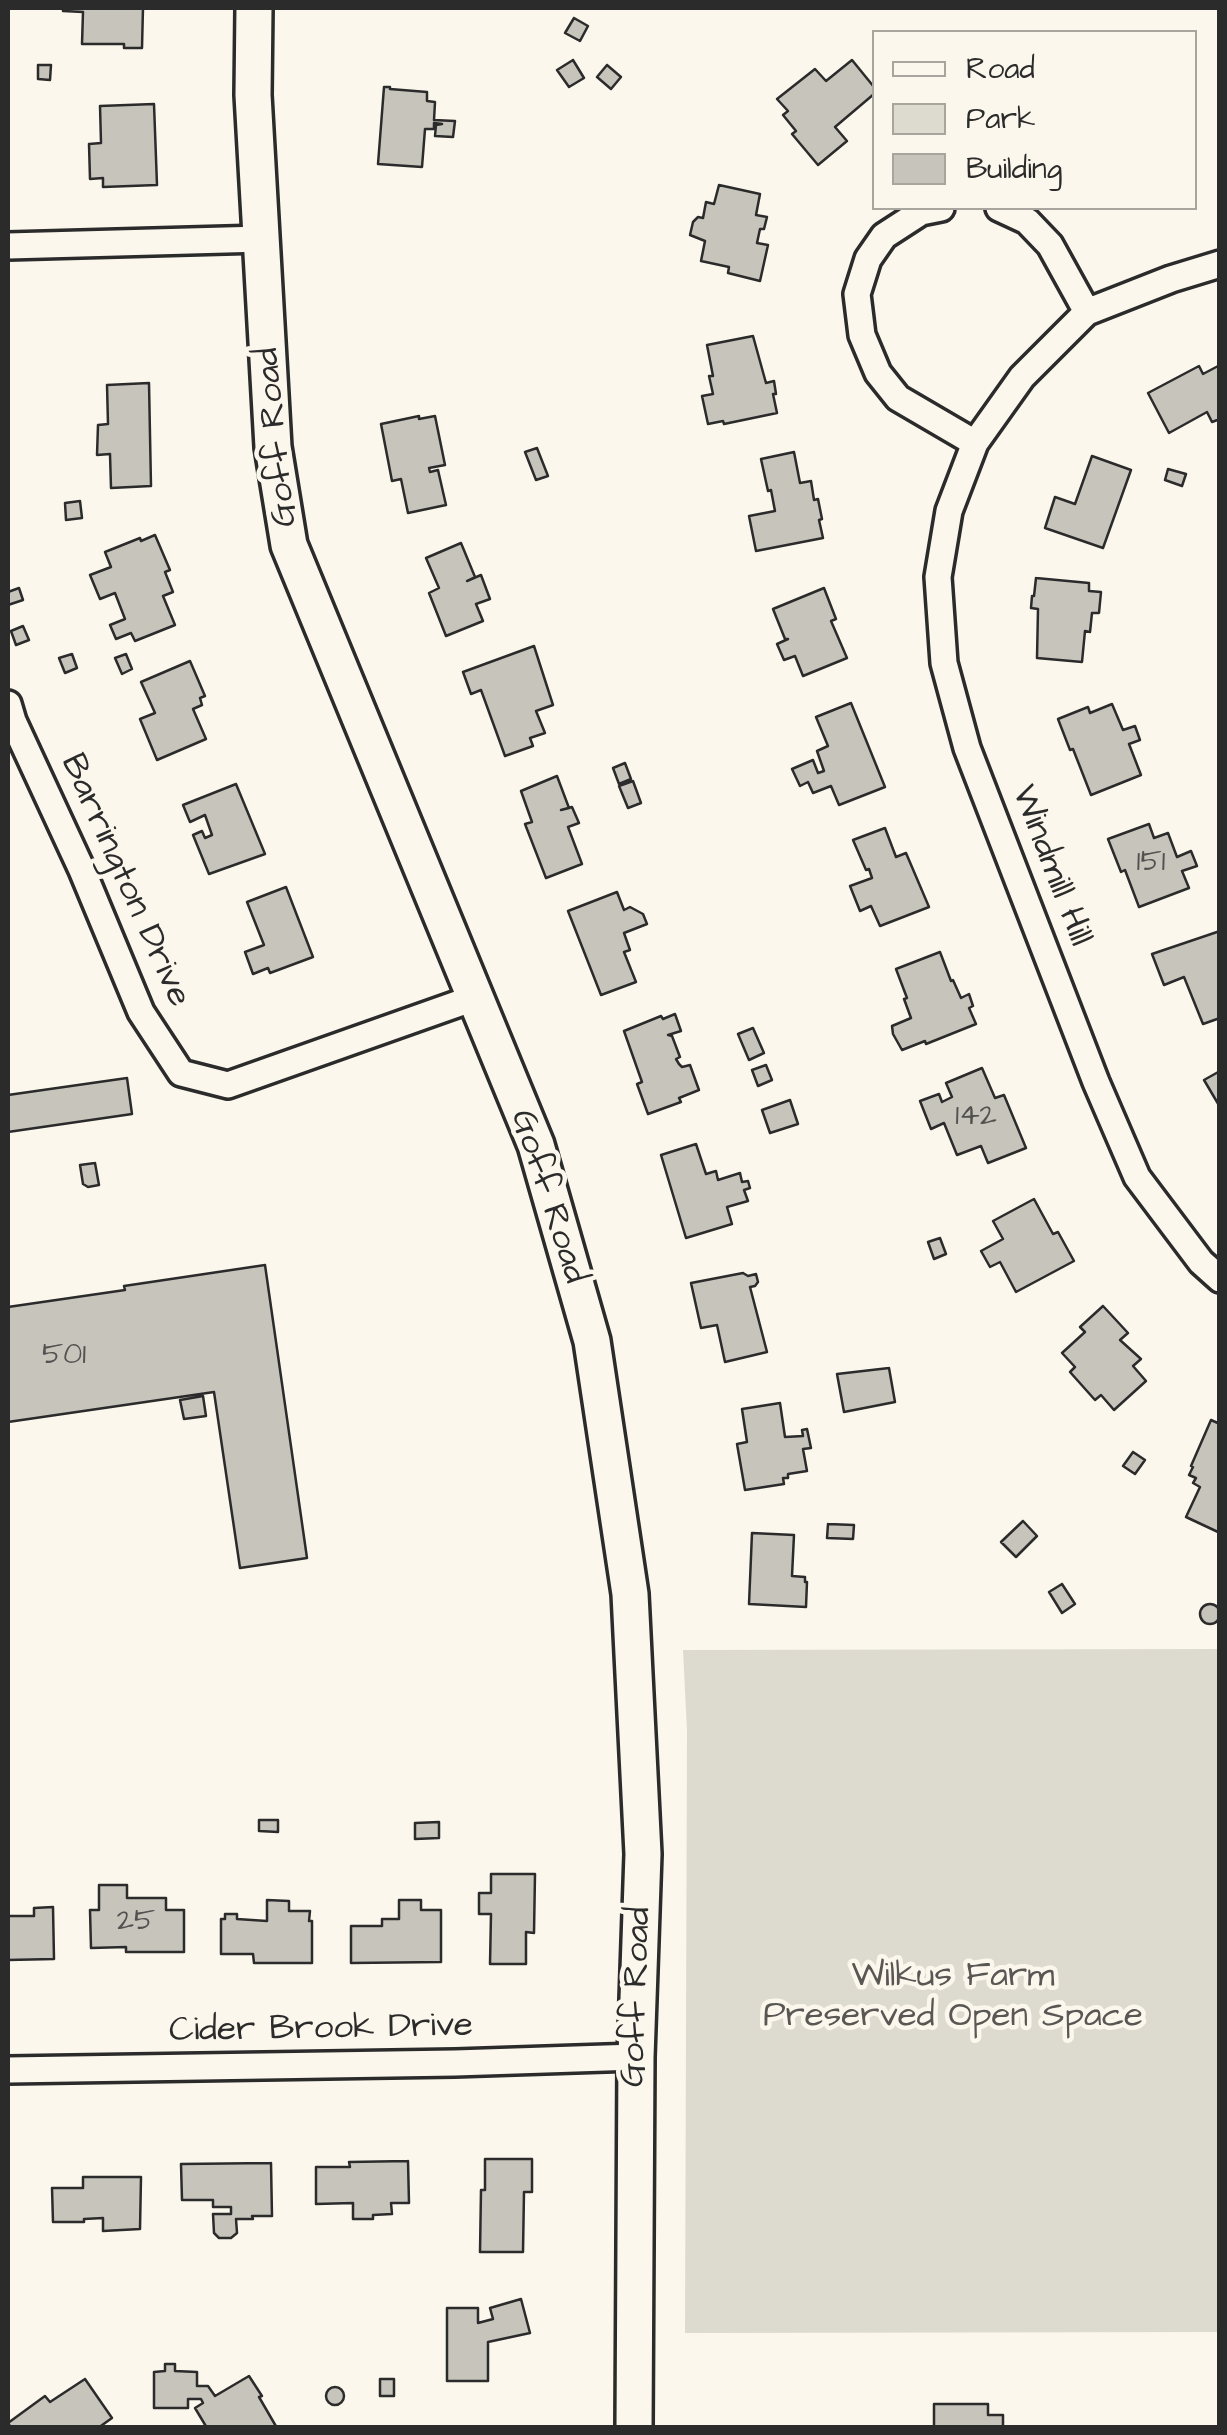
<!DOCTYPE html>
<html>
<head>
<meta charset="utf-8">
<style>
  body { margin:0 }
  #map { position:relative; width:1227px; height:2435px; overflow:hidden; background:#fbf7ec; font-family:"Architects Daughter",sans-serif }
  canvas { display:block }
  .frame { position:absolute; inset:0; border:10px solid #2b2b2b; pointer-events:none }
  .legend { position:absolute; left:872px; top:30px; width:325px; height:180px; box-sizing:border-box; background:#fbf7ec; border:2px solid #a8a59f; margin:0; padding:12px 18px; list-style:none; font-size:30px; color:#2b2b2b }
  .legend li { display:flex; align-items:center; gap:20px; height:50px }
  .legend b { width:50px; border:2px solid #a8a59f }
</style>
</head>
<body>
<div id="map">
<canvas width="1227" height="2435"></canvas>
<div class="frame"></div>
<ul class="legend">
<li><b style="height:12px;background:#fbf7ec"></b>Road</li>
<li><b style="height:28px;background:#dddad0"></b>Park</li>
<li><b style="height:28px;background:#c7c4bc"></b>Building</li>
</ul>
</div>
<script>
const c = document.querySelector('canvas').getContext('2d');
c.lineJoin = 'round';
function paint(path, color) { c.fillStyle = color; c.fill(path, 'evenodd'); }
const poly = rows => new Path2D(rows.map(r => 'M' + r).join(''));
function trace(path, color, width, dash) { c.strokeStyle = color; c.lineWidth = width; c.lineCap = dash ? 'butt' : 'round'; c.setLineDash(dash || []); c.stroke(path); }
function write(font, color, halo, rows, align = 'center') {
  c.font = font + ' "Architects Daughter",sans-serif'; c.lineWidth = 9; c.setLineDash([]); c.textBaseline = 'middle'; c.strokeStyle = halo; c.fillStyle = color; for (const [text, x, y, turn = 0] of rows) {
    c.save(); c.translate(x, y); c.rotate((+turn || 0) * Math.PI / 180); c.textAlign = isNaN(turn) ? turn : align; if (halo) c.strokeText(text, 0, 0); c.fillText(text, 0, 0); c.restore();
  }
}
const green = poly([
  [1219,1649,1219,2332,685,2333,687,1731,683,1650]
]);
const building = poly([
  [63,8,143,8,142,48,124,48,124,44,82,44,83,12,63,11,63,8],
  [574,18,588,26,580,41,565,33,574,18],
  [573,60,584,78,569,87,557,70,573,60],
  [852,60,874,87,874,94,835,127,847,141,818,165,792,134,796,131,783,115,788,111,777,99,815,69,826,81,852,60],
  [38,65,51,65,50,80,38,79,38,65],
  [607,65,621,77,611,89,597,77,607,65],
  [384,87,390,87,390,89,427,92,427,101,435,102,434,120,455,121,453,137,435,136,436,125,442,124,434,123,434,129,425,129,422,167,378,164,384,87],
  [154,104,157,185,103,187,103,178,90,179,89,144,101,143,100,106,154,104],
  [719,185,760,194,756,215,767,217,764,229,760,229,757,243,768,245,760,281,728,273,729,267,701,261,705,241,690,235,693,222,698,217,703,218,706,202,714,204,719,185],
  [753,336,766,383,774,381,776,394,773,394,777,413,724,424,723,421,708,424,702,396,713,394,709,376,713,376,707,345,753,336],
  [1220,365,1220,419,1212,422,1207,412,1169,433,1148,393,1199,366,1203,374,1220,365],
  [149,383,151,486,111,488,110,454,97,455,98,425,108,424,107,385,149,383],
  [419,416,419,419,435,416,445,465,429,468,430,472,438,470,446,505,408,513,401,479,392,481,381,424,419,416],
  [537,448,548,476,536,480,525,452,537,448],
  [794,452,800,483,811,481,814,500,818,499,822,519,819,520,823,538,756,551,749,516,775,511,771,490,768,491,761,459,794,452],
  [1092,456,1131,470,1103,548,1045,528,1055,497,1075,504,1092,456],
  [1168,469,1186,474,1182,486,1165,480,1168,469],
  [80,501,82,518,66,520,65,503,80,501],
  [155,535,170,570,165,572,173,592,163,596,175,625,135,641,131,633,116,639,110,625,125,619,115,593,100,599,90,575,111,567,105,552,140,538,141,541,155,535],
  [461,543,475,577,467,581,481,575,490,599,476,604,483,621,446,636,429,593,439,588,426,558,461,543],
  [1036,578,1089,583,1089,591,1101,592,1099,613,1092,613,1090,632,1085,631,1082,662,1037,658,1038,609,1031,608,1032,596,1034,596,1036,578],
  [19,588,23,600,8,605,8,592,19,588],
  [824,588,836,619,831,621,847,658,803,676,795,656,784,660,777,644,788,639,785,639,773,609,824,588],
  [23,626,29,640,16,645,11,631,23,626],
  [534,646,553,705,536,711,545,733,530,738,533,746,505,756,481,690,471,694,463,672,534,646],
  [72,654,77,668,65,673,59,658,72,654],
  [126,654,132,669,122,674,115,658,126,654],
  [190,661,205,696,200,698,202,705,193,709,206,739,157,760,140,719,155,713,141,682,190,661],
  [851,703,885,787,839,805,831,786,813,793,808,782,800,786,792,769,813,760,818,773,824,771,817,751,828,746,816,717,851,703],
  [1112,704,1123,730,1135,726,1140,740,1129,744,1141,775,1091,795,1073,749,1070,750,1058,719,1088,707,1090,713,1112,704],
  [625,763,631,779,619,784,613,768,625,763],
  [557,776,569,808,561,810,572,807,579,823,568,827,582,864,546,878,525,824,532,822,521,791,557,776],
  [633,781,641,803,628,808,619,786,633,781],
  [236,784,265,854,209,874,193,835,202,831,205,838,212,835,205,815,190,822,183,805,236,784],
  [1149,824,1154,838,1168,833,1177,857,1191,851,1197,866,1182,871,1189,888,1139,907,1125,870,1121,872,1108,839,1149,824],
  [885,828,896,857,906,853,929,907,880,926,871,906,860,911,850,886,872,878,869,869,866,870,853,840,885,828],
  [286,887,313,957,270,973,268,968,253,974,245,952,264,945,247,902,286,887],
  [617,892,624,910,630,907,643,914,647,924,624,933,630,950,624,952,636,982,601,995,568,911,617,892],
  [1220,931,1220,1018,1203,1024,1184,977,1164,985,1152,954,1220,931],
  [940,952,951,981,953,980,961,998,969,994,973,1006,969,1008,976,1024,926,1044,925,1041,902,1050,893,1034,892,1026,911,1018,904,999,907,998,896,969,940,952],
  [675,1014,681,1031,668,1035,672,1036,680,1057,676,1059,679,1064,682,1067,690,1065,699,1090,679,1098,681,1102,648,1114,637,1084,642,1082,624,1031,661,1016,663,1019,675,1014],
  [753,1028,764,1053,749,1060,738,1034,753,1028],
  [766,1065,772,1080,758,1086,752,1070,766,1065],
  [982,1068,995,1098,1004,1095,1026,1148,988,1163,981,1146,957,1155,944,1123,931,1129,920,1101,939,1094,942,1102,952,1097,946,1083,982,1068],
  [1220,1071,1220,1107,1204,1080,1220,1071],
  [127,1078,132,1114,8,1132,8,1095,127,1078],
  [790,1100,798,1124,770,1133,762,1110,790,1100],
  [696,1144,706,1174,716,1171,718,1180,740,1173,742,1182,748,1181,750,1188,744,1190,748,1201,727,1207,732,1224,686,1238,661,1155,696,1144],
  [95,1163,99,1185,88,1187,83,1184,80,1165,95,1163],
  [1034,1199,1053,1234,1058,1232,1074,1261,1016,1292,1000,1262,990,1267,981,1251,1003,1239,993,1221,1034,1199],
  [940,1238,946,1254,934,1259,928,1242,940,1238],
  [265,1265,307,1558,240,1568,214,1392,8,1422,8,1307,125,1290,124,1286,265,1265],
  [743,1273,748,1276,756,1274,758,1282,755,1286,750,1287,767,1352,725,1362,717,1325,701,1328,691,1283,743,1273],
  [1103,1306,1128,1333,1120,1340,1141,1359,1133,1366,1146,1381,1114,1410,1101,1395,1095,1400,1070,1372,1075,1367,1062,1353,1085,1332,1080,1327,1103,1306],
  [889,1368,895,1402,844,1412,837,1374,889,1368],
  [203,1396,206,1416,184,1419,180,1400,203,1396],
  [780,1403,785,1437,803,1436,802,1430,807,1429,811,1448,803,1449,807,1471,788,1474,788,1478,783,1478,784,1484,745,1490,737,1444,747,1442,742,1409,780,1403],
  [1211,1420,1220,1424,1220,1531,1218,1532,1186,1517,1200,1487,1193,1483,1196,1478,1189,1475,1193,1467,1191,1466,1211,1420],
  [1133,1452,1145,1460,1135,1474,1123,1466,1133,1452],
  [1023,1521,1037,1536,1016,1557,1001,1542,1023,1521],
  [828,1524,854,1525,853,1539,827,1538,828,1524],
  [752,1533,794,1535,792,1576,805,1577,805,1582,807,1582,806,1607,749,1604,752,1533],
  [1062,1584,1075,1604,1062,1613,1049,1592,1062,1584],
  '1200 1614a10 10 0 1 1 20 0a10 10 0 1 1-20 0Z',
  [259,1820,278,1820,278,1832,259,1831,259,1820],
  [439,1822,439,1838,415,1839,415,1823,439,1822],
  [491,1874,535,1874,534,1933,526,1932,526,1964,490,1964,491,1914,479,1914,479,1893,491,1893,491,1874],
  [99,1885,127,1885,127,1898,166,1898,166,1910,184,1910,184,1952,126,1952,126,1947,91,1948,90,1910,99,1910,99,1885],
  [267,1900,289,1901,289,1911,310,1911,309,1921,312,1921,312,1963,254,1963,253,1954,221,1954,221,1919,225,1919,225,1914,237,1914,237,1919,267,1921,267,1900],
  [399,1900,421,1900,421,1910,441,1910,441,1962,351,1963,351,1926,382,1926,382,1919,399,1919,399,1900],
  [53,1907,54,1959,8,1960,8,1916,34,1916,34,1908,53,1907],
  [485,2159,532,2159,532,2192,524,2192,523,2252,480,2252,481,2190,485,2190,485,2159],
  [408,2161,409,2203,391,2203,392,2214,373,2215,373,2219,353,2219,353,2203,316,2204,316,2167,350,2167,349,2162,408,2161],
  [271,2163,272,2216,252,2216,253,2219,236,2219,237,2233,231,2238,219,2238,214,2233,213,2214,231,2214,231,2207,213,2207,213,2200,182,2200,181,2164,271,2163],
  [83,2177,141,2177,140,2229,103,2231,103,2218,84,2219,84,2222,53,2222,52,2188,83,2188,83,2177],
  [521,2299,530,2333,488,2342,488,2381,447,2381,447,2308,478,2308,478,2323,493,2319,490,2308,521,2299],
  [165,2364,175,2364,175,2371,197,2372,197,2386,208,2386,215,2396,249,2376,262,2396,259,2397,277,2428,207,2428,195,2408,203,2403,201,2399,188,2399,188,2408,154,2408,154,2372,165,2371,165,2364],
  [85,2379,112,2418,98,2428,11,2428,8,2423,45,2396,50,2402,85,2379],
  [380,2379,394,2379,394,2396,380,2396,380,2379],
  '326 2396a9 9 0 1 1 18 0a9 9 0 1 1-18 0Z',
  [934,2404,988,2404,988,2415,1003,2415,1003,2428,934,2428,934,2404]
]);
const street = poly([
  [941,208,921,212,884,236,868,259,857,294,862,335,878,373,898,398,975,443],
  [999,208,1027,221,1050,245,1087,312],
  [8,246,262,239],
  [1220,264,1171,279,1087,312,1022,377,975,443,949,511,938,577,944,663,967,748,1096,1082,1137,1177,1201,1262,1220,1279],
  [8,704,13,721,82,870,141,1012,181,1073,228,1085,474,998],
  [8,2070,455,2063,636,2057]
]);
const secondary = poly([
  [254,8,253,95,273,447,289,545,536,1145,592,1341,630,1594,643,1854,636,2057,634,2428]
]);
const numberNames = [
  ["151",1151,864],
  ["142",976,1118],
  ["501",64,1357],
  ["25",136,1923]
];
const streetNames = [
  ["Goff Road",278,437,-96],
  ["Windmill Hill",1050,866,69],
  ["Barrington Drive",124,881,66],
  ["Goff Road",547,1197,72],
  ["Goff Road",638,1997,-88],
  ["Cider Brook Drive",321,2030,-1]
];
const parkNames = [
  ["Wilkus Farm",953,1978],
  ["Preserved Open Space",953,2018]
];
paint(green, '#dddad0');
paint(building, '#c7c4bc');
trace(building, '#2b2b2b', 2.5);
trace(street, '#2b2b2b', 32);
trace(secondary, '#2b2b2b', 42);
trace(street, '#fbf7ec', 25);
trace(secondary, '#fbf7ec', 35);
write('30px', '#52514f', null, numberNames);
write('35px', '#2b2b2b', '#fbf7ec', streetNames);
write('35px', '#585754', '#fbf7ec', parkNames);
</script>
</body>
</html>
